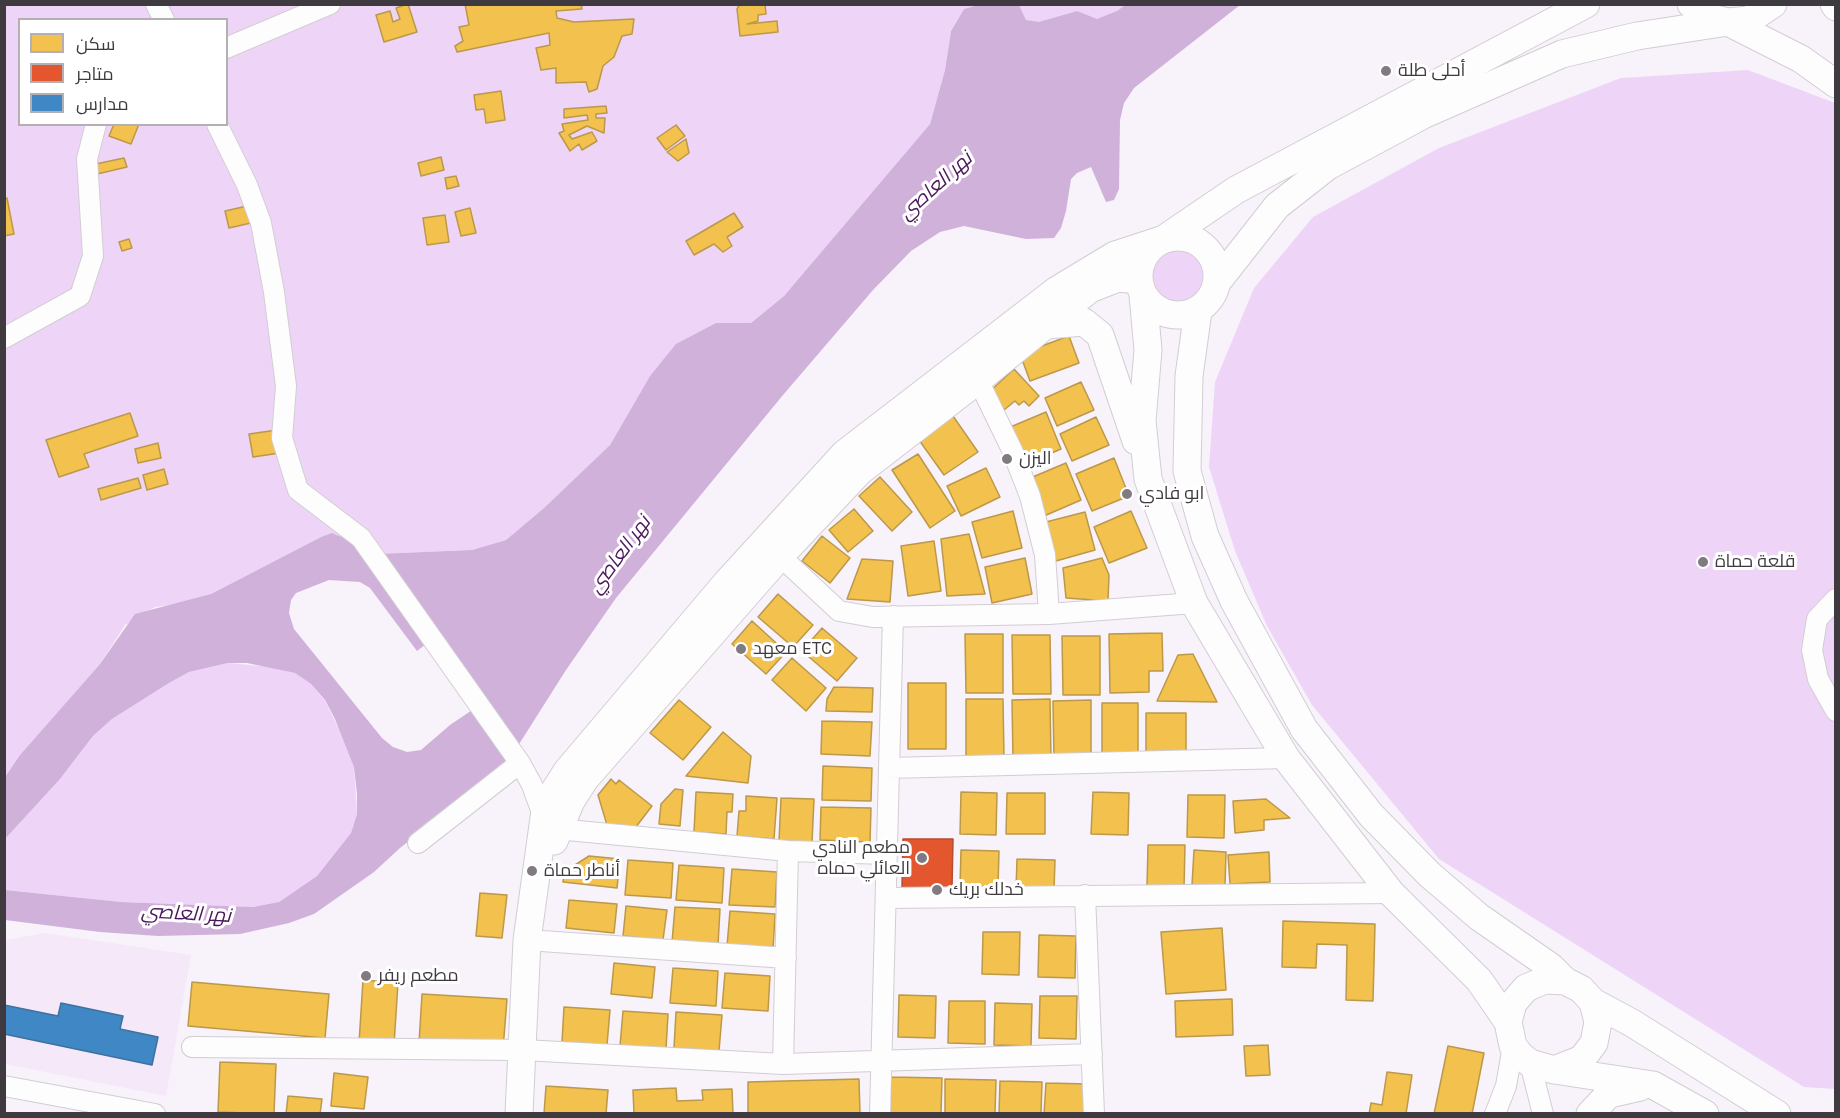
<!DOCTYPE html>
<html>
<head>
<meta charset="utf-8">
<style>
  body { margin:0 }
  #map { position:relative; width:1840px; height:1118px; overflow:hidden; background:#f8f2fa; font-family:Karla,Cairo,sans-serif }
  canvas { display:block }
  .frame { position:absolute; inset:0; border:6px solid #3f3a40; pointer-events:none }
  .legend { position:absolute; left:18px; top:18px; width:210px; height:108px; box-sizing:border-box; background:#fff; border:2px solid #b2b0b3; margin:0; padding:8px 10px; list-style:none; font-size:18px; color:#3f3a40 }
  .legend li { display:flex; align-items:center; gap:12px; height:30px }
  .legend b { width:30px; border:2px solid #b2b0b3 }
</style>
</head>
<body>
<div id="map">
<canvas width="1840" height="1118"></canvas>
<div class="frame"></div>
<ul class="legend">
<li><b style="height:16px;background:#f2c14e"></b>سكن</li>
<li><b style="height:16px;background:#e4572e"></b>متاجر</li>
<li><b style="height:16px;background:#3f88c5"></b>مدارس</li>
</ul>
</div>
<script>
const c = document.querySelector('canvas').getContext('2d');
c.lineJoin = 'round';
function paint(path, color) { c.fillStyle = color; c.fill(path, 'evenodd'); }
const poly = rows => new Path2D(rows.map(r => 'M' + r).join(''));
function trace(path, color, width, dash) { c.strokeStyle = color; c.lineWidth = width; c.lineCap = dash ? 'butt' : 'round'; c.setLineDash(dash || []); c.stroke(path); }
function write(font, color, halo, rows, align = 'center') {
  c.font = font + ' Karla,Cairo,sans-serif'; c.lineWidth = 6; c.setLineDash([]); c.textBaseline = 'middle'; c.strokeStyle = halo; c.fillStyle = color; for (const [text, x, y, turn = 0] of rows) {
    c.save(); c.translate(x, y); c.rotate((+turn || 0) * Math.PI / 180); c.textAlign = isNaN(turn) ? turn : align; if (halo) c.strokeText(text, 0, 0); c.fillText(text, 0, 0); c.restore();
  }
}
const built = poly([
  [46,933,191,955,166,1096,5,1064,5,940]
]);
const green = poly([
  [5,5,978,5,964,9,951,31,945,70,930,124,784,296,751,323,716,323,650,376,610,445,544,508,506,540,472,550,376,554,321,537,211,594,179,604,155,607,125,625,100,664,20,755,5,777],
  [20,20,226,20,226,124,20,124],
  [1019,5,1125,5,1117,11,1097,20,1077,11,1040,23,1026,20],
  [1748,70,1835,103,1835,1089,1804,1087,1439,859,1312,705,1267,626,1235,551,1209,467,1215,382,1254,288,1313,217,1439,148,1621,78],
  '1152 276a26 26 0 1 1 52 0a26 26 0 1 1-52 0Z',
  [228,663,271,667,295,673,311,684,325,701,347,745,354,767,357,814,351,833,317,876,279,902,253,907,121,902,5,890,5,839,60,779,93,736,112,719,169,683,189,672]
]);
const water = poly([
  [978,5,1019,5,1026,20,1039,22,1077,11,1097,19,1117,11,1125,5,1240,5,1134,88,1124,103,1120,120,1119,189,1114,200,1106,202,1091,167,1077,173,1071,179,1066,211,1061,228,1054,238,1026,239,964,226,940,232,911,251,873,290,783,395,616,598,566,670,509,760,400,848,374,872,314,914,289,923,240,934,158,936,100,932,5,920,5,890,121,902,253,907,279,902,317,876,351,833,357,814,357,794,354,767,335,719,325,700,311,684,295,673,247,663,228,663,189,672,169,683,112,719,93,736,60,779,5,839,5,777,20,755,100,664,135,614,211,594,321,537,332,533,344,538,362,552,376,554,472,550,506,540,544,508,610,445,650,376,676,344,716,323,751,323,784,296,930,124,945,70,951,31,964,9],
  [329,580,360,582,370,588,417,651,435,637,484,702,450,725,421,750,407,752,393,747,382,738,294,629,289,613,291,600,296,593]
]);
const homes = poly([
  [408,4,417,32,384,42,376,15,390,11,393,22,400,19,396,8,408,4],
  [465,4,581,4,582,9,556,11,557,18,574,22,634,19,632,34,622,36,614,57,603,66,597,89,589,92,586,82,556,83,556,68,541,70,536,48,550,45,549,33,457,52,455,46,463,41,459,27,469,25,465,4],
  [740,4,765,4,766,14,758,15,758,21,747,24,777,21,778,32,740,36,737,9,740,4],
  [501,91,505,120,486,123,484,109,476,110,474,95,501,91],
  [606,106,607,113,596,114,596,118,605,118,604,133,587,126,569,135,572,139,592,132,597,141,582,150,579,144,570,151,559,133,564,131,562,124,588,120,587,115,564,118,564,109,606,106],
  [114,124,139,124,131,144,109,136,114,124],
  [676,125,685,136,666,150,657,138,676,125],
  [686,139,689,153,678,161,667,152,686,139],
  [441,157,444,170,421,176,418,163,441,157],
  [124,158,127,167,93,175,91,165,124,158],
  [456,176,459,186,447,189,445,178,456,176],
  [4,198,7,198,14,234,4,236,4,198],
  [247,206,251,223,229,228,225,211,247,206],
  [470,208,476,233,461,236,455,212,470,208],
  [734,213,743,227,727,237,732,246,723,252,714,244,694,255,686,241,734,213],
  [445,215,449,242,427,245,423,218,445,215],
  [129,239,132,248,122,251,119,242,129,239],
  [1069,336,1079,363,1030,381,1020,354,1069,336],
  [1014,369,1039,396,1029,406,1024,401,1019,405,1015,401,1004,410,988,393,1014,369],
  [1081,382,1094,410,1057,426,1045,398,1081,382],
  [1046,412,1061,449,1024,465,1008,428,1046,412],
  [130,413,138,436,84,454,89,467,59,477,46,440,130,413],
  [953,416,978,452,944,475,919,440,953,416],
  [1096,417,1109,445,1072,461,1060,434,1096,417],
  [277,430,280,453,253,457,249,434,277,430],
  [158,443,161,458,138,463,135,449,158,443],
  [918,454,955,511,930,528,892,470,918,454],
  [1114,458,1129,496,1092,511,1076,474,1114,458],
  [1066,463,1081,500,1044,516,1028,479,1066,463],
  [986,468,1000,497,961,516,947,486,986,468],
  [164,469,168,484,147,490,143,475,164,469],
  [880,477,912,512,892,531,859,496,880,477],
  [138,478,141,488,101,500,98,489,138,478],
  [854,509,873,531,848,552,829,530,854,509],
  [1013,511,1022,548,982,558,972,522,1013,511],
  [1131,511,1147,548,1109,563,1094,527,1131,511],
  [1085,512,1095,550,1056,561,1046,522,1085,512],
  [969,534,985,594,947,596,941,539,969,534],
  [822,536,850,558,830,583,802,561,822,536],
  [934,541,941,591,908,596,901,546,934,541],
  [1025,558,1032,594,992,603,985,567,1025,558],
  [1102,558,1109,575,1108,601,1066,598,1063,568,1102,558],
  [862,559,893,561,890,602,847,599,862,559],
  [778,594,813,625,793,647,758,617,778,594],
  [752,621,786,652,766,674,732,644,752,621],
  [822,628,857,658,837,681,802,651,822,628],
  [1162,633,1163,671,1149,671,1149,692,1110,693,1109,634,1162,633],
  [965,634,1003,634,1003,693,966,693,965,634],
  [1012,635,1050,635,1051,694,1013,694,1012,635],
  [1062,636,1100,636,1100,695,1063,695,1062,636],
  [1193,654,1217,702,1157,701,1178,655,1193,654],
  [792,658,826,688,806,711,772,680,792,658],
  [908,683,946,683,946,749,908,749,908,683],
  [834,687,873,688,872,712,826,711,827,699,834,687],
  [966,699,1003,699,1004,758,966,758,966,699],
  [1050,699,1051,758,1013,759,1012,700,1050,699],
  [679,700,711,727,683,760,650,733,679,700],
  [1091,700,1091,759,1054,760,1053,701,1091,700],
  [1102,703,1138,703,1138,757,1102,757,1102,703],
  [1146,713,1186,713,1186,754,1146,754,1146,713],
  [822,721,872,722,870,756,821,754,822,721],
  [723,732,751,756,748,783,686,776,723,732],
  [823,766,872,768,871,801,822,800,823,766],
  [611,779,616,784,619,780,652,806,632,832,607,825,598,795,611,779],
  [675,789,683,790,680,826,659,824,661,804,675,789],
  [696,792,733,794,732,812,727,812,726,834,694,832,696,792],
  [961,792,997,793,996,835,960,834,961,792],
  [1093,792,1129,793,1128,835,1091,834,1093,792],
  [1007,793,1045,793,1045,834,1006,834,1007,793],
  [1188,795,1225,795,1224,838,1187,837,1188,795],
  [746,796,777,798,774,839,737,836,739,811,746,811,746,796],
  [781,798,814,799,812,843,779,841,781,798],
  [1266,799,1290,818,1264,820,1264,830,1235,833,1233,801,1266,799],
  [821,807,871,808,870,842,820,840,821,807],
  [1148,845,1185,845,1184,888,1147,887,1148,845],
  [961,850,999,851,998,887,960,886,961,850],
  [1194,850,1226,852,1225,886,1192,885,1194,850],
  [1269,852,1270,882,1230,884,1228,855,1269,852],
  [589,856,620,859,617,888,563,882,564,872,589,856],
  [1017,859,1055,860,1054,890,1016,889,1017,859],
  [628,860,673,863,671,898,625,895,628,860],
  [679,865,724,868,722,903,676,900,679,865],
  [732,869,777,872,775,907,729,905,732,869],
  [480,893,507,895,502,938,476,936,480,893],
  [569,900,617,904,614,933,566,928,569,900],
  [626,906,667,910,663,940,623,936,626,906],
  [675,907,720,909,718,945,672,942,675,907],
  [730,911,775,914,773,950,727,946,730,911],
  [1283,921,1375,924,1373,1001,1346,1000,1347,945,1317,944,1316,968,1282,967,1283,921],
  [1222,928,1226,990,1166,994,1161,932,1222,928],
  [983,932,1020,932,1019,975,982,974,983,932],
  [1039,935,1076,936,1075,978,1038,977,1039,935],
  [614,963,655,967,652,998,611,994,614,963],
  [673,968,718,971,716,1006,670,1003,673,968],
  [725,973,770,976,768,1011,722,1008,725,973],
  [363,980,398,983,394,1045,359,1043,363,980],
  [192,982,329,994,325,1038,188,1026,192,982],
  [422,994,507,999,503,1049,419,1043,422,994],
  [899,995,936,996,935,1038,898,1037,899,995],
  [1040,996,1077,996,1076,1039,1039,1038,1040,996],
  [1232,999,1233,1035,1176,1037,1175,1001,1232,999],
  [949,1001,985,1001,985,1044,948,1043,949,1001],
  [995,1003,1032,1004,1031,1046,994,1045,995,1003],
  [564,1007,610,1010,607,1045,562,1042,564,1007],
  [623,1011,668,1014,666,1049,620,1046,623,1011],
  [676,1012,722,1015,719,1051,674,1048,676,1012],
  [1268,1045,1270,1075,1246,1076,1244,1046,1268,1045],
  [1448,1046,1484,1053,1472,1114,1434,1114,1448,1046],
  [220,1062,276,1064,274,1114,218,1112,220,1062],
  [1387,1072,1412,1075,1406,1114,1369,1114,1371,1103,1382,1105,1387,1072],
  [334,1073,368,1077,364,1109,331,1106,334,1073],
  [891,1077,942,1078,941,1114,890,1114,891,1077],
  [859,1079,860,1114,748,1114,748,1082,859,1079],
  [945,1079,996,1080,995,1114,945,1114,945,1079],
  [1000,1081,1042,1082,1041,1114,999,1114,1000,1081],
  [1046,1083,1088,1084,1087,1114,1044,1114,1046,1083],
  [546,1086,608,1090,606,1114,544,1114,546,1086],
  [676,1088,677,1101,703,1100,702,1090,732,1089,733,1114,634,1114,633,1090,676,1088],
  [288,1096,322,1099,320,1114,286,1114,288,1096]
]);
const shops = poly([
  [903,839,953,839,952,888,902,888,903,839]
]);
const schools = poly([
  [61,1003,123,1016,120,1029,158,1037,152,1065,4,1034,4,1005,58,1016,61,1003]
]);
const street = poly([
  [156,4,164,20],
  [226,48,330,4],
  [217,124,247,185,261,223,274,292,286,386,282,438,298,490,361,538,520,763,532,785,544,818,557,829,788,851,887,854],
  [4,338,80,296,93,256,87,159,96,124],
  [978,380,1012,450,1030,496,1045,555,1049,614],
  [780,556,839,611,873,617,1049,614,1194,603],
  [1836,599,1817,619,1812,650,1818,679,1836,711],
  [889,768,1286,758],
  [418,843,520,763],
  [1085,895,1094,1114],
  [886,898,1391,893],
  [527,940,786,958],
  [192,1047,523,1050,783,1064,1092,1054],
  [1530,1063,1543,1114],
  [783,1064,788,851],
  [4,1086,155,1114],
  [880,1114,893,616],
  [1495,1114,1506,1086,1513,1046]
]);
const secondary = poly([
  [1691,4,1708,17,1728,22,1749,20,1773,4],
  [1834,4,1836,7],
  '1139 276a39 39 0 1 1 78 0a39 39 0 1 1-78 0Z',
  [1218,281,1277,206,1328,166,1423,115,1562,54,1637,36,1728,22,1801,59,1836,84],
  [1143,295,1148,350,1142,421,1148,479,1194,603,1286,758,1391,893,1479,980,1508,1022],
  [1198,311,1189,376,1187,471,1205,536,1234,601,1304,729,1371,815,1430,875,1479,917,1551,967,1565,981],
  [1047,325,1084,322,1100,335,1136,441],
  [554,841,571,801,585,779,780,556,860,471,978,380,1090,289,1118,278,1139,280],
  [1593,1002,1632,1023,1777,1114],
  [1554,1070,1582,1059,1594,1043,1598,1022,1593,1002,1581,989,1565,981,1545,980,1526,988,1513,1003,1508,1022,1513,1046,1521,1056,1530,1063,1554,1070,1653,1085,1705,1114],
  [519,1114,527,940,544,818,551,796,567,771,727,582,844,454,1057,290,1115,255,1164,239,1236,190,1586,4],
  [1590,1114,1609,1094,1640,1087]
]);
const markers = [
  [1386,71,6,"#807a81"],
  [1007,459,6,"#807a81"],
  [1127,494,6,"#807a81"],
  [1703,562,6,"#807a81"],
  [741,649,6,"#807a81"],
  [922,858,6,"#807a81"],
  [532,871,6,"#807a81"],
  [937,890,6,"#807a81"],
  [366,976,6,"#807a81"]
];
const poiNames = [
  ["أحلى طلة",1398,71],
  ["اليزن",1019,459],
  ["ابو فادي",1139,494],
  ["قلعة حماة",1715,562],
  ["معهد ETC",753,649],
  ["مطعم النادي",910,848,"right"],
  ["العائلي حماه",910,869,"right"],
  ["أناطر حماة",544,871],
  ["خدلك بريك",949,890],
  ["مطعم ريفر",378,976]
];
const waterNames = [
  ["نهر العاصي",936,186,-42],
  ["نهر العاصي",620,555,-54],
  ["نهر العاصي",186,914,3]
];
paint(built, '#f5e9f9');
paint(green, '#eed5f8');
paint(water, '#cfb1da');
paint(homes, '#f2c14e');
trace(homes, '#bc984a', 1.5);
paint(shops, '#e4572e');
trace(shops, '#b24e33', 1.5);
paint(schools, '#3f88c5');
trace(schools, '#3f719d', 1.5);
trace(street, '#d2cdd3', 22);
trace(secondary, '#d2cdd3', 29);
trace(street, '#fefdfe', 20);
trace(secondary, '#fefdfe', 27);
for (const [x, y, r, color] of markers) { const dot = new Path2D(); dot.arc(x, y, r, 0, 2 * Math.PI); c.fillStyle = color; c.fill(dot); trace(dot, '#fff', 2); }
write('18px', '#3f3a40', '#fff', poiNames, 'left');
write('italic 20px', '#4a175a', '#fff', waterNames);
</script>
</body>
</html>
